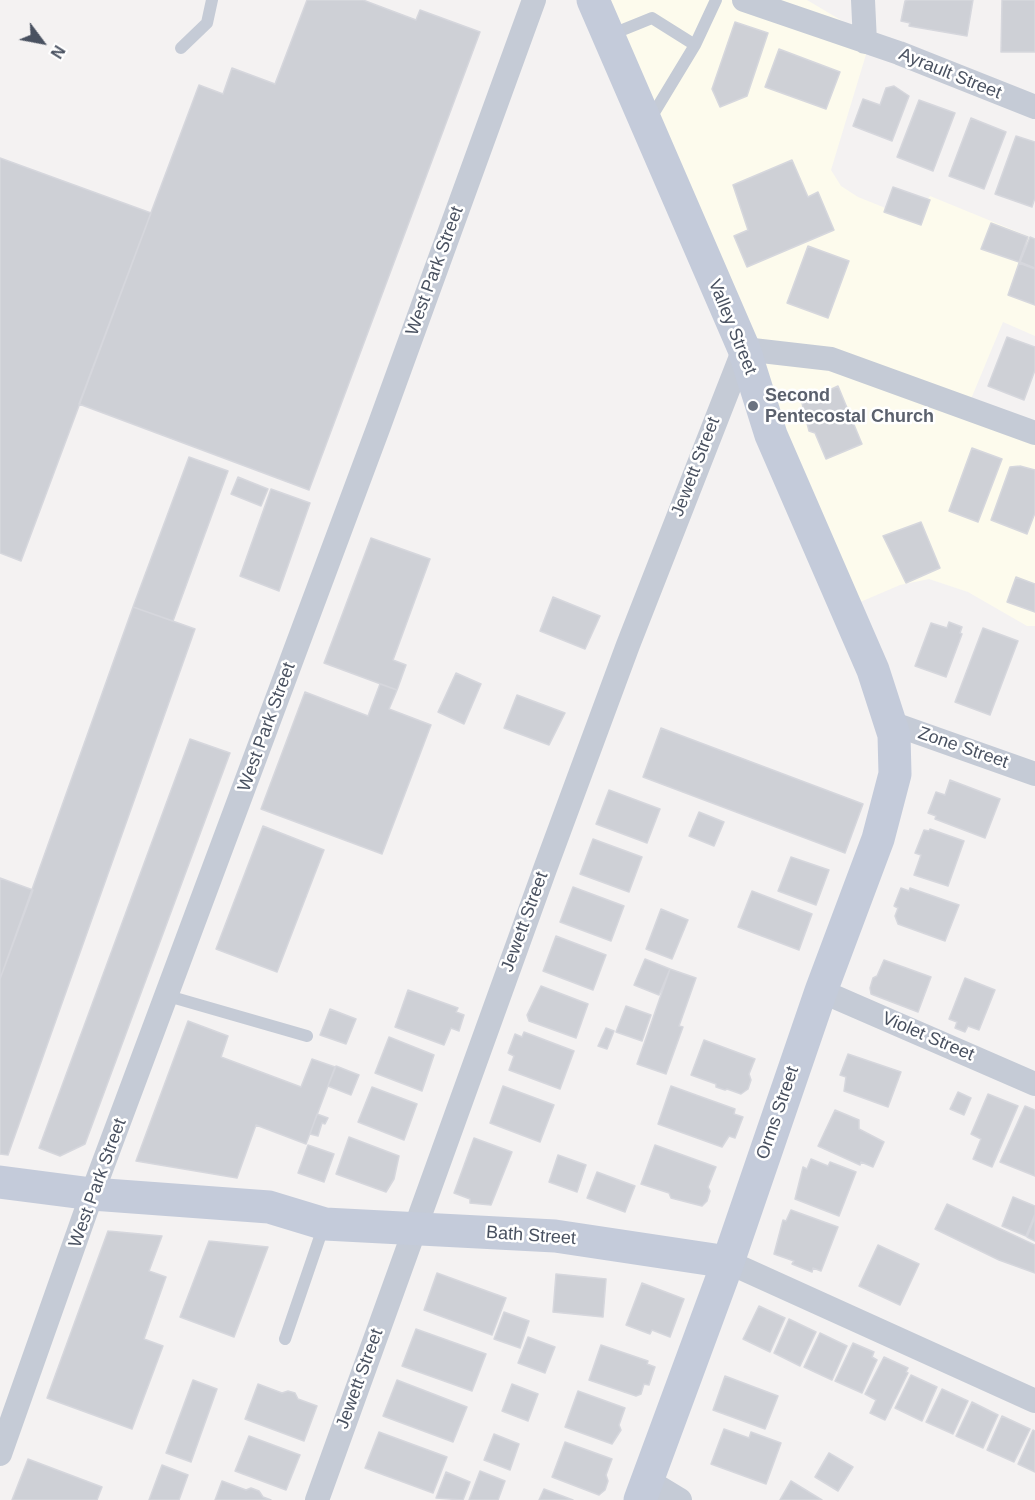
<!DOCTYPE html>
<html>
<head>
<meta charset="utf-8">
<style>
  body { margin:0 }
  #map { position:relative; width:1035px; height:1500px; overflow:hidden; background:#f4f2f2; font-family:Helvetica,sans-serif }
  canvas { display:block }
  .north { position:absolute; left:12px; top:12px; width:60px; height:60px; -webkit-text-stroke:4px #fff; paint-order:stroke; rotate:122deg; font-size:16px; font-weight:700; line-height:24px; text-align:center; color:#495160 }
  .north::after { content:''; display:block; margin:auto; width:21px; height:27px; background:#495160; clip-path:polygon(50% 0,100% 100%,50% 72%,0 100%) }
</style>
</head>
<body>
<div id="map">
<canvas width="1035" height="1500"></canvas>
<div class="north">N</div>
</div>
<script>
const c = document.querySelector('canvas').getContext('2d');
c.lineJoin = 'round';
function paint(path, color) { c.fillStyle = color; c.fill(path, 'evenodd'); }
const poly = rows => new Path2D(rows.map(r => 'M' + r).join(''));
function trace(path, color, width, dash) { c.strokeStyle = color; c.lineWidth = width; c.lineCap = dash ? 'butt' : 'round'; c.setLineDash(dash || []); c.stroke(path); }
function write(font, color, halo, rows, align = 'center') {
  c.font = font + ' Helvetica,sans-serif'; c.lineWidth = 5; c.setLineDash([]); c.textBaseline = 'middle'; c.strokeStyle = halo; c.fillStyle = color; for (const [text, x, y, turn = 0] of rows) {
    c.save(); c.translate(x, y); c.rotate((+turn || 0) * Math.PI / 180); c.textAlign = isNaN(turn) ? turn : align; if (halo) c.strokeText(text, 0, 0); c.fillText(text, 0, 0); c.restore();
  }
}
const commercial = poly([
  [589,0,807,0,871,38,831,170,841,186,858,197,883,207,899,219,912,220,930,196,1035,239,1035,336,1003,322,966,411,1035,434,1035,626,1027,626,968,592,929,579,900,585,851,606]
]);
const building = poly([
  [307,0,363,0,416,20,420,10,480,32,309,490,79,404,199,85,223,94,232,68,275,84,307,0],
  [909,0,973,0,967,36,909,26,910,23,901,21,905,1,909,0],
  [1002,0,1035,0,1035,52,1001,52,1002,0],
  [735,22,768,33,747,96,720,107,712,89,735,22],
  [779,49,840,72,826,109,765,87,779,49],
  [894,86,909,96,892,141,853,126,863,99,880,105,886,88,894,86],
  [919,100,955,113,933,171,897,157,919,100],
  [971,118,1006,132,984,189,949,176,971,118],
  [1016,136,1035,142,1035,198,1032,207,995,194,1016,136],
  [0,158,151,213,21,561,0,553,0,158],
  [792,160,808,197,818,192,834,230,747,267,734,236,748,230,733,185,792,160],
  [893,187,930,200,921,225,884,212,893,187],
  [991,223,1028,237,1019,262,981,249,991,223],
  [1030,237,1035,239,1035,268,1020,262,1030,237],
  [808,246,849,261,828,318,787,303,808,246],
  [1019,263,1035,269,1035,305,1008,295,1019,263],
  [1007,337,1035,347,1035,370,1024,400,988,386,1007,337],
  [838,386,862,444,826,459,815,433,809,431,802,403,805,396,817,391,821,394,838,386],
  [972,448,1002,459,978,522,949,511,972,448],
  [189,457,228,471,173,621,133,607,189,457],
  [1020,466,1035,470,1035,513,1027,534,991,520,1010,467,1020,466],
  [238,477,268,489,261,506,231,494,238,477],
  [271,489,310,503,279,591,240,576,271,489],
  [921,522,940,568,906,583,883,536,921,522],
  [371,538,430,559,393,660,406,665,397,690,324,663,371,538],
  [1016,577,1035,584,1035,612,1007,602,1016,577],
  [553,597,600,616,585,649,540,631,553,597],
  [133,607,195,629,8,1155,0,1154,0,979,133,607],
  [949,622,962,627,960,633,962,634,946,677,915,666,931,623,947,628,949,622],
  [983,628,1018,641,990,715,955,702,983,628],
  [456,673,481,684,464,724,438,712,456,673],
  [380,684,397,690,389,709,431,725,382,854,261,809,305,692,368,716,380,684],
  [517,695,565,713,549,745,504,728,517,695],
  [661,728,863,804,845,853,643,777,661,728],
  [190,739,230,753,85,1144,60,1156,39,1148,190,739],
  [950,780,1000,799,985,838,935,819,936,816,928,813,936,792,945,795,950,780],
  [609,790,660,809,647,843,596,824,609,790],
  [699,812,724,822,714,846,689,836,699,812],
  [263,826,324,850,277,972,216,949,263,826],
  [930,829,964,841,948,886,914,875,921,855,915,853,924,830,929,831,930,829],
  [593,839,642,857,629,892,580,874,593,839],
  [791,857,829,870,816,905,778,891,791,857],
  [0,878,33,890,0,979,0,878],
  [573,887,624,906,611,941,560,922,573,887],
  [901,888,909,891,910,888,959,905,945,941,898,924,895,916,898,908,894,906,901,888],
  [752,891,812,914,799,950,738,927,752,891],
  [661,909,688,920,672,959,646,949,661,909],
  [556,936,606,955,593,990,543,971,556,936],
  [645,959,670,969,659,995,634,985,645,959],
  [884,960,931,977,918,1012,871,994,870,988,873,978,877,976,884,960],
  [670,969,696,978,679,1026,683,1027,666,1074,637,1064,670,969],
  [965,978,995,990,979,1030,968,1026,965,1032,955,1028,957,1022,949,1019,965,978],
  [541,986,588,1004,576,1038,529,1021,527,1015,541,986],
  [408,990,458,1008,456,1012,464,1015,459,1031,451,1028,444,1045,395,1027,408,990],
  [626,1006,651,1015,642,1041,616,1032,626,1006],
  [330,1009,356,1019,346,1044,320,1035,330,1009],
  [188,1021,228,1036,221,1057,301,1087,312,1059,335,1067,306,1144,256,1125,237,1178,136,1161,188,1021],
  [606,1028,614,1031,607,1049,598,1046,606,1028],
  [524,1032,574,1051,560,1089,509,1070,514,1056,508,1053,515,1034,522,1037,524,1032],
  [389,1037,434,1055,422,1091,375,1073,389,1037],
  [704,1040,755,1059,749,1074,751,1080,748,1089,741,1094,727,1089,725,1090,716,1087,716,1084,691,1075,704,1040],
  [848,1054,901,1072,888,1107,844,1091,846,1077,840,1075,848,1054],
  [336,1066,359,1075,351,1095,328,1086,336,1066],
  [503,1086,554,1105,540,1142,490,1123,503,1086],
  [671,1086,735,1109,734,1114,743,1117,735,1138,729,1136,722,1147,658,1124,671,1086],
  [372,1087,417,1104,404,1140,358,1122,372,1087],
  [958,1092,971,1098,964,1115,950,1109,958,1092],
  [988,1094,1018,1106,992,1167,973,1159,981,1139,971,1134,988,1094],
  [1025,1106,1035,1110,1035,1176,1000,1162,1025,1106],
  [835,1110,859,1120,859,1129,884,1142,873,1167,861,1162,860,1165,818,1146,835,1110],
  [317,1114,328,1118,325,1124,322,1123,318,1136,310,1134,317,1114],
  [349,1137,399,1156,394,1179,386,1192,336,1174,349,1137],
  [474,1138,512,1152,491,1205,470,1203,470,1199,454,1193,474,1138],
  [308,1145,334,1154,324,1182,298,1173,308,1145],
  [655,1145,716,1167,708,1187,710,1191,707,1201,702,1206,671,1198,669,1193,641,1184,655,1145],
  [558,1155,586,1165,577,1192,549,1182,558,1155],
  [811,1159,828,1166,830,1162,856,1172,839,1216,795,1199,803,1167,807,1169,811,1159],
  [597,1172,635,1186,625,1212,587,1198,597,1172],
  [1013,1197,1035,1206,1035,1214,1026,1236,1002,1226,1013,1197],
  [947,1204,1035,1245,1035,1273,999,1260,935,1229,947,1204],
  [791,1210,838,1227,821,1271,813,1268,812,1272,792,1264,794,1261,774,1254,783,1220,786,1221,791,1210],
  [1035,1217,1035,1241,1027,1237,1035,1217],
  [108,1231,162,1236,149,1271,166,1277,144,1339,163,1346,132,1429,47,1398,108,1231],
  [209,1241,268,1247,234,1337,180,1317,209,1241],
  [878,1245,919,1264,900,1305,859,1286,878,1245],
  [437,1273,506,1298,492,1335,424,1310,437,1273],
  [556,1274,606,1279,603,1317,553,1312,556,1274],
  [642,1283,684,1299,670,1337,652,1330,650,1334,626,1325,642,1283],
  [759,1306,785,1318,770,1352,743,1339,759,1306],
  [504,1312,529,1321,520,1348,494,1339,504,1312],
  [789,1319,816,1332,800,1366,774,1353,789,1319],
  [416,1329,486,1354,472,1391,402,1366,416,1329],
  [820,1333,847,1346,832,1380,804,1367,820,1333],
  [528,1337,555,1347,545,1373,518,1363,528,1337],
  [853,1343,874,1352,872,1357,877,1360,862,1393,835,1381,853,1343],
  [601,1345,648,1361,647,1364,655,1367,649,1385,644,1384,641,1394,636,1396,589,1380,601,1345],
  [884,1357,908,1368,906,1372,908,1373,885,1420,870,1413,876,1400,865,1394,884,1357],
  [911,1375,937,1387,922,1421,895,1408,911,1375],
  [725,1376,778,1396,765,1429,713,1410,725,1376],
  [193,1380,217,1389,191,1462,166,1453,193,1380],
  [397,1380,467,1407,453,1442,383,1416,397,1380],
  [258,1384,282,1393,288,1391,295,1393,298,1399,317,1406,304,1441,245,1419,258,1384],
  [512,1384,538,1394,528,1421,502,1411,512,1384],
  [942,1389,968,1401,953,1434,926,1422,942,1389],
  [578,1391,625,1408,619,1425,621,1430,612,1444,565,1427,578,1391],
  [972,1402,998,1415,983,1448,956,1436,972,1402],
  [1002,1416,1030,1429,1014,1462,987,1450,1002,1416],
  [724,1429,749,1438,751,1432,781,1443,766,1484,711,1464,724,1429],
  [1033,1430,1035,1431,1035,1472,1018,1464,1033,1430],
  [379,1432,447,1457,433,1493,365,1468,379,1432],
  [494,1434,519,1444,510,1470,484,1460,494,1434],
  [249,1436,300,1455,286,1490,235,1471,249,1436],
  [565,1442,612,1459,606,1475,608,1481,605,1490,599,1495,552,1477,565,1442],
  [829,1453,853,1467,838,1491,815,1477,829,1453],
  [28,1459,102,1487,97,1500,12,1500,28,1459],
  [162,1465,188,1475,179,1500,149,1500,162,1465],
  [480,1471,505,1481,498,1500,469,1500,480,1471],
  [446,1472,470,1482,463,1500,436,1498,446,1472],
  [222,1481,246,1490,251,1488,259,1491,263,1497,271,1500,215,1500,222,1481],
  [791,1481,822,1500,780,1500,791,1481],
  [544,1489,573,1500,539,1500,544,1489]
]);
const lane = poly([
  [610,35,652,18,695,45],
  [181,48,207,23,212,0],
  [649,121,695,45,716,0],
  [168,996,307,1036],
  [285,1339,324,1225]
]);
const street = poly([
  [744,0,899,53,1035,107],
  [863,0,865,42],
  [891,723,1035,774],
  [821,991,1035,1084],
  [728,1262,1035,1401],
  [0,1454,92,1194,379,426,534,0],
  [647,1480,680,1500],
  [317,1500,545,869,628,645,744,349,831,359,1035,433]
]);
const secondary = poly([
  [593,0,744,349,771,435,873,670,894,735,895,774,878,839,821,991,728,1262,640,1500],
  [0,1182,92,1194,269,1207,325,1224,555,1236,728,1262]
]);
const markers = [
  [753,406,6,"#6b7280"]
];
const streetNames = [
  ["Ayrault Street",950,74,22],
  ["West Park Street",435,271,-70],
  ["Valley Street",732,327,68],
  ["Jewett Street",696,467,-69],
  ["West Park Street",267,727,-70],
  ["Zone Street",963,748,19],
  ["Jewett Street",525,922,-70],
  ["Violet Street",928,1037,23],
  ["Orms Street",778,1113,-71],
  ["West Park Street",98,1183,-70],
  ["Bath Street",531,1236,4],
  ["Jewett Street",360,1379,-70]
];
const worshipNames = [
  ["Second",765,396],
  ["Pentecostal Church",765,417]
];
paint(commercial, '#fdfbed');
paint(building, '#ced0d6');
trace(building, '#d6d7dd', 1.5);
trace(lane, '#c5cbd6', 12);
trace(street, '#c5cbd6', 24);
trace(secondary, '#c4cbda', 33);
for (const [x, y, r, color] of markers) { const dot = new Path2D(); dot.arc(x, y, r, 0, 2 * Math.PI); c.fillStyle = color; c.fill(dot); trace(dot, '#fff', 2); }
write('18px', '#495160', '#fff', streetNames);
write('bold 18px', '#5b616d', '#fff', worshipNames, 'left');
</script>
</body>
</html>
